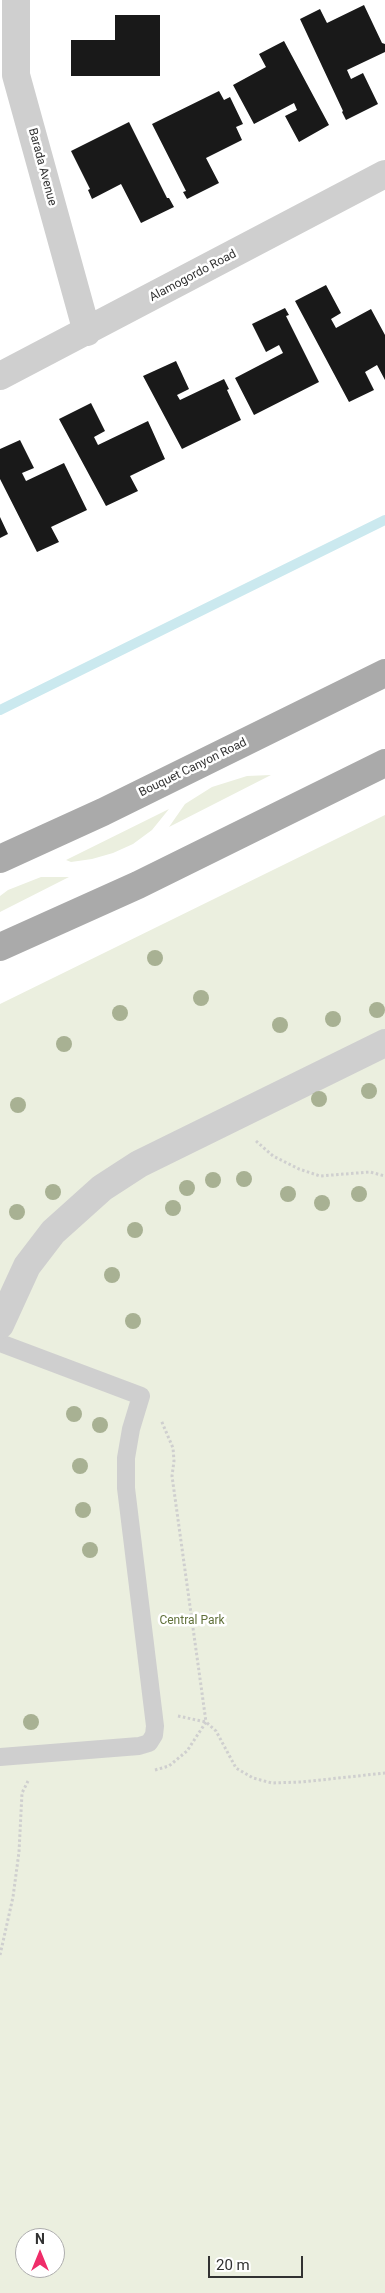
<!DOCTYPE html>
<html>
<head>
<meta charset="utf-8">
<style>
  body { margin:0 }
  #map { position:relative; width:385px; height:2293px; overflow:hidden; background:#fff; font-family:Roboto,sans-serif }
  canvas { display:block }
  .north { position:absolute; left:15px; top:2228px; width:50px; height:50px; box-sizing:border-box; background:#fff; border:1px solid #adadad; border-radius:50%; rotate:0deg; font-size:14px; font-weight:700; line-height:20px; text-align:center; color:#323232 }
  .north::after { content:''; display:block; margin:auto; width:18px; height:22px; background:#ef2d69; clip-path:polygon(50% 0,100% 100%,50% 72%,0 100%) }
  .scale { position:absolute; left:208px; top:2256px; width:95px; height:22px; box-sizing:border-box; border:2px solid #323232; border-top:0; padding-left:6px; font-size:15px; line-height:18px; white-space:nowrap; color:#323232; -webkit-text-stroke:4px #fff; paint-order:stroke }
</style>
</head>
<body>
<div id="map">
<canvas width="385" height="2293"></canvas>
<div class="north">N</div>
<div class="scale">20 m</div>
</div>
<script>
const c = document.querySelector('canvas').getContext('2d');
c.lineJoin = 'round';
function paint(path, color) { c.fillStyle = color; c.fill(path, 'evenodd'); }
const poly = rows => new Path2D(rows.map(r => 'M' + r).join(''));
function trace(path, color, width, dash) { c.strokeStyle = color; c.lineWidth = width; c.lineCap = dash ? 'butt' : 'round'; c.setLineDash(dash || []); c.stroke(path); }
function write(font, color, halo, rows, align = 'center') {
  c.font = font + ' Roboto,sans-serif'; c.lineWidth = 5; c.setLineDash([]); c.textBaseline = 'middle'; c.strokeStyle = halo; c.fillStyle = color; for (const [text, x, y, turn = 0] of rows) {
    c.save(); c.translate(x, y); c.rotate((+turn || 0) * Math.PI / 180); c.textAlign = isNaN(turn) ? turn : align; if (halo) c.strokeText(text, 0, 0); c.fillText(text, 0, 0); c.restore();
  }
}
const green = poly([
  [271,775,169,827,185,804,212,787,247,776],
  [169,809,152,830,133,844,113,853,92,859,71,862,66,860],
  [385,815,385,2293,0,2293,0,1004],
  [25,2238,55,2238,55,2268,25,2268],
  [41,877,69,877,0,912,0,896,8,890]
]);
const stream = poly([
  [0,710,385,520]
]);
const building = poly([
  [364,5,382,43,385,44,385,52,347,70,351,79,363,73,378,104,346,120,342,112,343,111,300,19,320,9,327,23],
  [115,15,160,15,160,76,71,76,71,40,115,40],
  [284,41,329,125,299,142,285,116,297,110,294,103,254,124,233,85,266,67,259,54],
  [219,91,224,100,230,97,243,124,236,127,242,140,206,158,219,183,187,199,183,192,186,191,152,124],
  [129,122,167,198,169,198,174,207,141,223,121,184,92,199,88,190,90,189,71,151],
  [326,285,341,313,331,319,336,328,371,309,385,335,385,380,377,365,365,372,374,390,349,402,295,301],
  [285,308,289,315,286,316,319,382,254,415,235,378,283,353,279,345,266,352,252,324],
  [176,361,189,389,177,395,180,400,224,379,229,389,227,390,241,420,182,449,143,376],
  [91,403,105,431,94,437,98,445,148,421,165,459,130,476,138,491,106,506,59,419],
  [20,440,34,468,22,473,26,481,64,463,87,510,51,527,59,542,37,552,0,479,0,449],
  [0,517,8,534,0,538]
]);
const path = poly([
  [256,1141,273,1156,299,1169,320,1176,370,1172,385,1176],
  [178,1716,206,1722,216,1731,236,1768,253,1778,272,1783,302,1782,385,1773],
  [155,1770,169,1766,187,1751,206,1722,172,1476,174,1461,173,1448,161,1420],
  [0,1955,13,1897,19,1852,22,1793,28,1781]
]);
const service = poly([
  [0,1343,141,1396,131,1429,126,1458,126,1488,155,1726,154,1735,149,1743,139,1746,0,1757]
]);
const minor = poly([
  [16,0,16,75,87,332],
  [0,376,385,174],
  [0,1325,27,1266,53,1232,102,1188,139,1164,385,1043]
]);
const primary = poly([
  [0,859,103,812,385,673],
  [0,947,138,885,385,763]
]);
const trees = [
  [155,958],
  [201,998],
  [377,1010],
  [120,1013],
  [333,1019],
  [280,1025],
  [64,1044],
  [369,1091],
  [319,1099],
  [18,1105],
  [244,1179],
  [213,1180],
  [187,1188],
  [53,1192],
  [288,1194],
  [359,1194],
  [322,1203],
  [173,1208],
  [17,1212],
  [135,1230],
  [112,1275],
  [133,1321],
  [74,1414],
  [100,1425],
  [80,1466],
  [83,1510],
  [90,1550],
  [31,1722]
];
const streetNames = [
  ["Barada Avenue",42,167,75],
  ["Alamogordo Road",193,276,-28],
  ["Bouquet Canyon Road",193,768,-26]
];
const parkNames = [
  ["Central Park",192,1621]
];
paint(green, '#ebefdf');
trace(stream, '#cbe9ef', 10);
paint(building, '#191919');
trace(path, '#cfcfcf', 3, [2.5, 2.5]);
trace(service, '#cfcfcf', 18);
trace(minor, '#cfcfcf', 28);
trace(primary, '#aaa', 28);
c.fillStyle = '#a8b193';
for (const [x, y] of trees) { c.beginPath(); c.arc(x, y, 8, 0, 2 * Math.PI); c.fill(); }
write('12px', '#323232', '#fff', streetNames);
write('12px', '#61713b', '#fff', parkNames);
</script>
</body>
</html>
